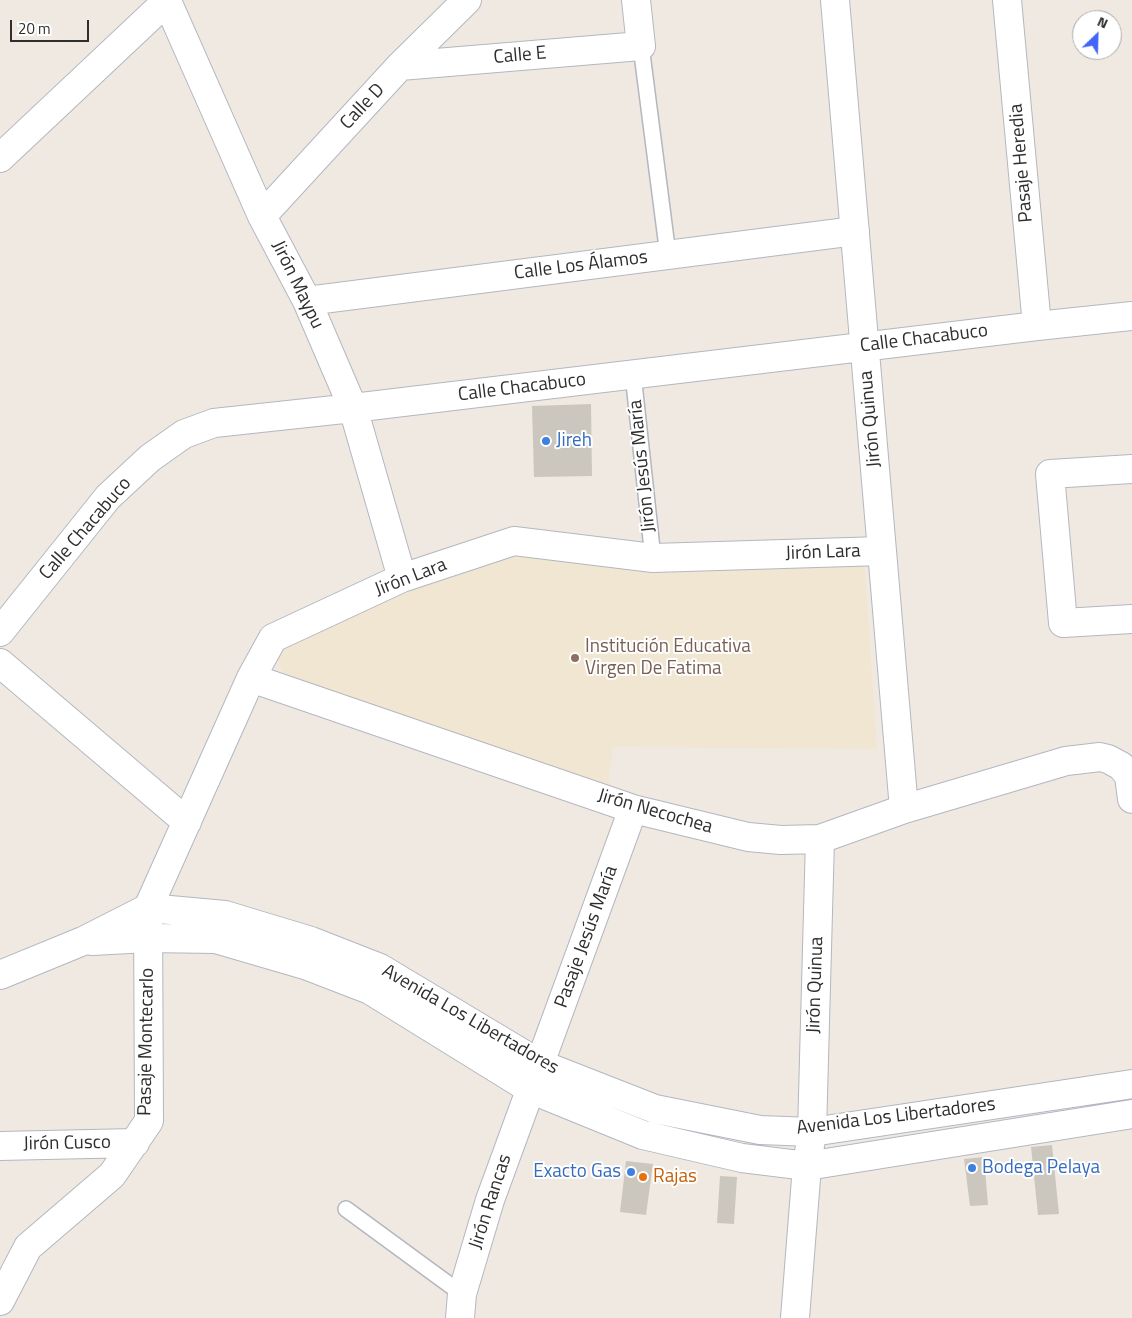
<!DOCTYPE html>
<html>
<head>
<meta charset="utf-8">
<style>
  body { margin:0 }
  #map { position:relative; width:1132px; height:1318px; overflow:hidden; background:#efe9e1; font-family:"Titillium Web",sans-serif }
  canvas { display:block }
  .north { position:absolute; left:1072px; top:10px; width:50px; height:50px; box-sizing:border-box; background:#fff; border:1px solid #ababab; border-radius:50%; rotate:24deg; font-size:14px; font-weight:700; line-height:20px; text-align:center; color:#2e2e2e }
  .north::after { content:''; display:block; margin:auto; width:18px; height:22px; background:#4264fb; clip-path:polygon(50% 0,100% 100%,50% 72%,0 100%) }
  .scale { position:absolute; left:10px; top:20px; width:79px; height:22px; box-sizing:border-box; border:2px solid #2e2e2e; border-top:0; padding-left:6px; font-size:15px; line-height:18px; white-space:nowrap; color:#2e2e2e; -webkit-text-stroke:4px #fff; paint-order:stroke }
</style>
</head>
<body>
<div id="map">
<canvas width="1132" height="1318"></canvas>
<div class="north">N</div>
<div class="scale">20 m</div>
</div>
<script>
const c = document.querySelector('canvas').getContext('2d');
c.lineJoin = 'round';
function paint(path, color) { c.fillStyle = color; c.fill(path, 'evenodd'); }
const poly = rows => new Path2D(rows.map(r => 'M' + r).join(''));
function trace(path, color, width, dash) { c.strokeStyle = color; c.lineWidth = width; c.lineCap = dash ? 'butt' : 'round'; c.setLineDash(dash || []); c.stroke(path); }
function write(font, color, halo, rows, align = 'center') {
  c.font = font + ' "Titillium Web",sans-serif'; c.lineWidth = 4; c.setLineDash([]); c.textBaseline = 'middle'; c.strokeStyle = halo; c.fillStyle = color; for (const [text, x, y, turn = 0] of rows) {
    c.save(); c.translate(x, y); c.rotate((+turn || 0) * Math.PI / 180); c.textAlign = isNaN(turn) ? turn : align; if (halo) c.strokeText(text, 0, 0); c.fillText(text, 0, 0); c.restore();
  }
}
const education = poly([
  [519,549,864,559,877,749,613,747,608,784,290,685,280,667,277,649,463,568]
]);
const building = poly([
  [591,404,592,476,534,477,532,406],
  [1052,1145,1059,1214,1038,1215,1031,1147],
  [984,1157,988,1205,970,1206,964,1159],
  [626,1161,653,1164,646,1215,620,1212],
  [720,1176,737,1177,734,1224,717,1223]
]);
const service = poly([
  [641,46,668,255],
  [633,374,653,558],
  [346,1209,462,1294]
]);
const minor = poly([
  [835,0,904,809],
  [1007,0,1037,326],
  [167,1,262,216,307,301,353,408,402,578],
  [400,66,641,46,636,0],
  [262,216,400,66,467,0],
  [307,301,855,231],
  [1132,469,1050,474,1063,623,1132,619],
  [0,632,108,497,150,458,184,434,214,423,353,408,1037,326,1132,316],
  [0,663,187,822],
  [251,678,633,809,748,837,781,840,820,839,904,809,1066,761,1100,757,1108,759,1121,766,1129,776,1132,799],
  [0,1146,135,1143],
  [0,1301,28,1247,112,1175,149,1121,148,908,251,678,273,638,402,578,514,541,653,558,882,551],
  [460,1318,462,1294,490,1200,633,809],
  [795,1318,807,1166,812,1132,820,839]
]);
const tertiary = poly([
  [0,158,168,0],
  [92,941,148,938,216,939,305,965,370,990,530,1089,643,1135,742,1158,807,1166,1132,1114],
  [0,975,83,941,148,908,225,915,311,941,380,968,540,1064,655,1109,760,1130,812,1132,1132,1084]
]);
const markers = [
  [546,441,5,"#3f7fe0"],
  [575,658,5,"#8d6e63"],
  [972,1168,5,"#3f7fe0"],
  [631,1172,5,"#3f7fe0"],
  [643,1177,5,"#e8710a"]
];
const streetNames = [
  ["Calle E",520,56,-5],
  ["Calle D",363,107,-47],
  ["Pasaje Heredia",1022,163,-95],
  ["Calle Los Álamos",581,266,-7],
  ["Jirón Maypu",297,285,64],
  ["Calle Chacabuco",924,339,-7],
  ["Calle Chacabuco",522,388,-7],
  ["Jirón Quinua",871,419,-95],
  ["Jirón Jesús María",643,466,-96],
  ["Calle Chacabuco",86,529,-49],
  ["Jirón Lara",823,553,-2],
  ["Jirón Lara",411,578,-21],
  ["Jirón Necochea",655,812,16],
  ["Pasaje Jesús María",587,937,-70],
  ["Jirón Quinua",816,985,-88],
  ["Avenida Los Libertadores",470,1020,30],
  ["Pasaje Montecarlo",147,1042,-89],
  ["Avenida Los Libertadores",896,1117,-7],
  ["Jirón Cusco",67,1144,-1],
  ["Jirón Rancas",491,1202,-72]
];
const shopNames = [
  ["Jireh",556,441],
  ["Bodega Pelaya",982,1168],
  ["Exacto Gas",621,1172,"right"]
];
const educationNames = [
  ["Institución Educativa",585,647],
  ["Virgen De Fatima",585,669]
];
const foodNames = [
  ["Rajas",653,1177]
];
paint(education, '#f0e6d1');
paint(building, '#cbc7bf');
trace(service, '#b4b7c1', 18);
trace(minor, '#b4b7c1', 30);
trace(tertiary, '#b4b7c1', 30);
trace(service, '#fff', 15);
trace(minor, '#fff', 28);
trace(tertiary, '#fff', 28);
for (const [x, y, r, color] of markers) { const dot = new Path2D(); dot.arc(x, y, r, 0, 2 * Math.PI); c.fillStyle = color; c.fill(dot); trace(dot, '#fff', 2); }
write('19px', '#2e2e2e', '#fff', streetNames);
write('19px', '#366cbe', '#fff', shopNames, 'left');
write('19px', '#785e54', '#fff', educationNames, 'left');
write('19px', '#c56008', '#fff', foodNames, 'left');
</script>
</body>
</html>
